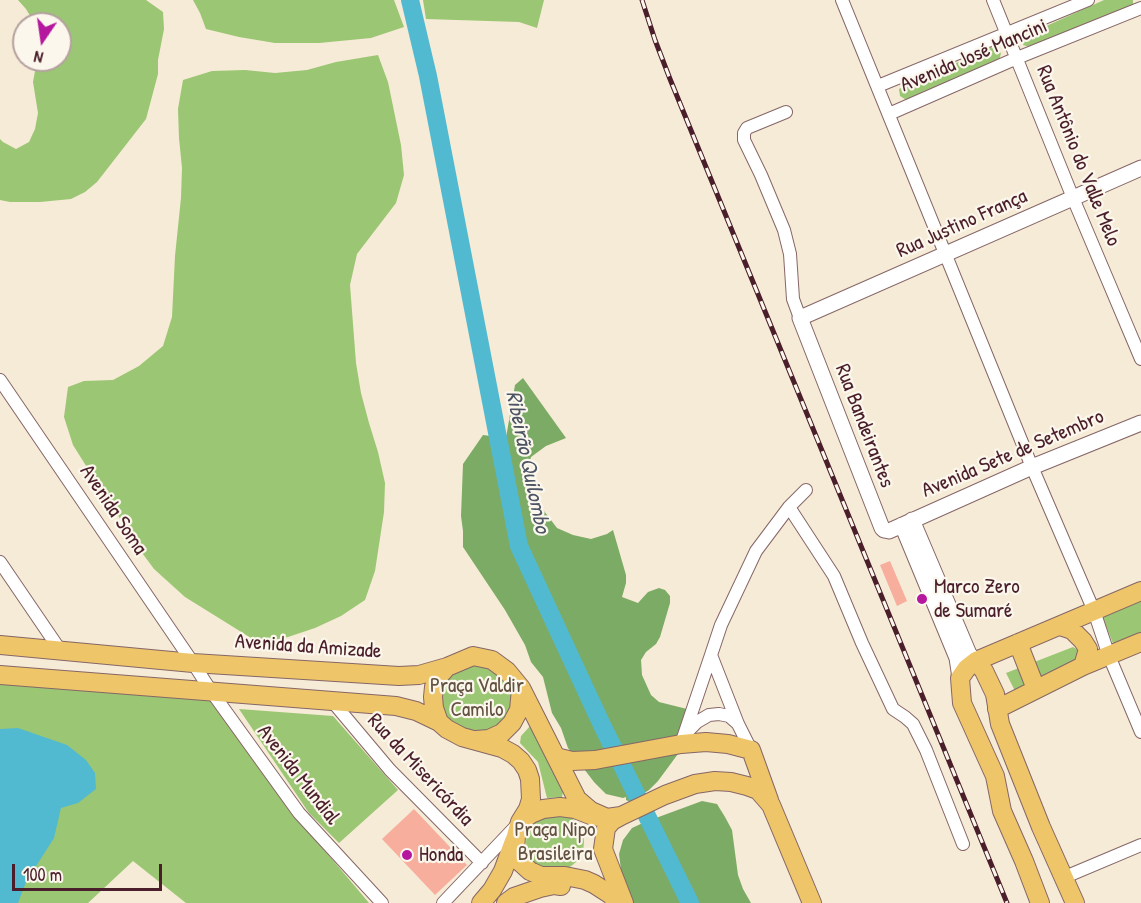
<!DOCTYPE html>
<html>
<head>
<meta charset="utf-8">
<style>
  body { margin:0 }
  #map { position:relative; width:1141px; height:903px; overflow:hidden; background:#f6ebd6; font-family:"Patrick Hand",sans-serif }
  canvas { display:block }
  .north { position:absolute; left:12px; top:12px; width:60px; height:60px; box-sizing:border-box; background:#fbf7ec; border:2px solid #b4a19f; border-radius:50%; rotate:193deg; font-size:16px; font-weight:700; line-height:24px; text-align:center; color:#4a1f2b }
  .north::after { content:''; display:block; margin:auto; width:21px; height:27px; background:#b5179e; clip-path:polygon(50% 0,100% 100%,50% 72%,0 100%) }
  .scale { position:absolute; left:12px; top:864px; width:150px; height:27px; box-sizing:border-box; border:3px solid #4a1f2b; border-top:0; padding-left:8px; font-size:18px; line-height:21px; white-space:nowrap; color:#4a1f2b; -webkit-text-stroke:4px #fbf7ec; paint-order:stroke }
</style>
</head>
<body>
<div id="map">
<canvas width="1141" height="903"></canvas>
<div class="north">N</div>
<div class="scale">100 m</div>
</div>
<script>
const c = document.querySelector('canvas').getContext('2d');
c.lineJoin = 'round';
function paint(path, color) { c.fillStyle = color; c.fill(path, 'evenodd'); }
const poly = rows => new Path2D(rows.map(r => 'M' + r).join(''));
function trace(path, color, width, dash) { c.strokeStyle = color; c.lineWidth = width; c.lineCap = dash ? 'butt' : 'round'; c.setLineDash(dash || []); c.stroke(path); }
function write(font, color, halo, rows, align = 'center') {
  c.font = font + ' "Patrick Hand",sans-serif'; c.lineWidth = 4.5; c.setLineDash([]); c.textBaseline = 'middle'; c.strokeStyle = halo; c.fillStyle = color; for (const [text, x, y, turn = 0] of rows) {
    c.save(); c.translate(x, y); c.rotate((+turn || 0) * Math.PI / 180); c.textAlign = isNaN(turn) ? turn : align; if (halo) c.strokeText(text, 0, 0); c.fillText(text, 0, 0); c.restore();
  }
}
const green = poly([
  [18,0,146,0,163,12,164,29,158,60,158,74,146,119,97,182,85,192,71,199,40,202,10,202,0,200,0,139,3,142,16,149,29,142,35,129,38,113,33,82,37,60,60,60,60,24,35,24,26,9],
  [193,0,394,0,404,27,371,38,319,43,275,43,239,37,206,29,200,13],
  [423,0,544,0,537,28,519,22,426,19],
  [1104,0,1133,0,1133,5,1033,48,1023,45,1024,36],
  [991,47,1001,53,999,61,908,101,900,96,899,89],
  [378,55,388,82,401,145,404,175,396,203,357,254,350,285,356,363,361,393,369,423,378,452,385,483,384,512,375,571,365,600,341,616,315,628,288,637,259,643,185,597,154,569,137,546,121,520,105,496,73,445,64,417,68,387,84,381,113,380,139,366,163,346,172,317,175,256,181,198,182,168,179,138,178,109,183,80,212,71,245,70,275,73,307,70,336,62],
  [1141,600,1141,636,1114,646,1102,616],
  [1073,647,1083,653,1083,659,1016,693,1006,673],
  [486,662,512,688,514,700,504,722,484,734,462,731,445,716,441,705,443,682,461,665],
  [0,681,215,696,299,820,369,903,186,903,133,861,88,903,0,903],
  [239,709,333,716,398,790,339,843,309,813],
  [531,725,563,792,562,797,547,798,538,762,520,743,521,736],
  '526 842a29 29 0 1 1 58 0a29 29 0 1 1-58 0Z'
]);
const forest = poly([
  [523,378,566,438,546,446,531,457,527,475,531,494,557,528,573,535,591,539,607,534,613,530,626,575,626,583,622,597,638,603,648,592,659,588,665,590,670,596,670,603,660,637,656,644,646,652,641,660,642,675,651,695,659,702,687,709,689,739,658,781,649,790,630,802,626,800,626,797,623,798,606,794,594,782,568,748,561,728,552,713,543,677,531,662,525,645,505,610,463,547,463,531,461,516,463,464,483,435,506,438,515,385],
  [702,801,717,804,725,817,732,830,738,875,743,889,751,903,632,903,621,870,619,854,623,840,632,828,645,822]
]);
const water = poly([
  [18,728,67,745,86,760,95,773,96,789,78,803,61,808,54,838,26,882,18,903,0,903,0,729]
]);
const river = poly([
  [410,0,428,76,519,546,601,723,690,903]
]);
const building = poly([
  [890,561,907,601,897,606,880,565],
  [414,809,467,865,435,895,382,839]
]);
const minor = poly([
  [842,0,1032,467,1094,611,1109,656,1141,732],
  [993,0,1073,198,1141,359],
  [878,86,1088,0],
  [786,112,747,128,744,133,744,140,761,175,784,230,790,254,793,299,800,318],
  [889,114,1017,58,1141,8],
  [0,380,193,663,211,691,299,813,382,903],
  [789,507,834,576,862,643,893,709,905,717,913,724,926,750,963,844],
  [0,562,60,650],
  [711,655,721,625,756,551,789,507,806,490],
  [332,701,390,770,482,863],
  [686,733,697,722,709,715,719,714,729,716,737,723],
  [681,744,711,655,738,724,751,750],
  [1065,877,1141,845],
  [443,903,517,825]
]);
const tertiary = poly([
  [1141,168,800,318,882,528,884,530,889,531,1032,467,1141,423],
  [912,520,969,654,976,661],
  [902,525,957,658,960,678]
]);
const primary = poly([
  [1060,626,1072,630,1083,641,1088,649,1083,666],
  [1018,643,1036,689],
  [0,645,193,663,399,676,419,675,447,667,473,656,492,660,507,671,521,688,577,799,591,811,607,818],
  [976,661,984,671,995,694,1000,724,1041,827,1075,903],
  [0,675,396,706,416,711,439,722,447,729,462,737,502,748,513,754,521,761,527,770,530,779,531,799,528,809,520,822],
  [997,709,1083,666,1141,642],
  [439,722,434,708,433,697,434,687,439,676,447,667],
  [476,740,489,739,502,733,512,723,519,710,521,689],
  [556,757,572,761,595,760,681,744,706,742,728,744,751,750,769,800],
  [621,816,612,821,606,828,603,849,624,903],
  [481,903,492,890,503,871,514,841],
  [506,903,514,897,540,888,554,885,561,886],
  [617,903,611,895,594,884,585,880,565,876,541,876,530,871,520,862,515,850,516,836,520,822,531,814,543,809,560,807,575,809,593,816,607,818,621,816,665,795,695,784,715,781,731,782,747,786,758,790,771,805,812,903],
  [1040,903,1024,861,1002,811,995,776,962,703,960,678,967,668,976,661,1141,591]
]);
const rail = poly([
  [642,0,655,40,670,79,1007,903]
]);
const markers = [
  [922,599,6,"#b5179e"],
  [407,855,6,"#b5179e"]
];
const streetNames = [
  ["Avenida José Mancini",974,56,-23],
  ["Rua Antônio do Valle Melo",1078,156,68],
  ["Rua Justino França",962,224,-24],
  ["Rua Bandeirantes",864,426,69],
  ["Avenida Sete de Setembro",1013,454,-23],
  ["Avenida Soma",113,510,56],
  ["Avenida da Amizade",308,647,4],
  ["Rua da Misericórdia",420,770,47],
  ["Avenida Mundial",298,775,52]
];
const poiNames = [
  ["Marco Zero",934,587],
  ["de Sumaré",934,611],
  ["Honda",419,855]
];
const parkNames = [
  ["Praça Valdir",477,686],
  ["Camilo",477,710],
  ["Praça Nipo",555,830],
  ["Brasileira",555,854]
];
const waterNames = [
  ["Ribeirão Quilombo",527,462,78]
];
paint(green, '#9bc673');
paint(forest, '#7cab65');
paint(water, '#52bad0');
trace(river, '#52bad0', 18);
paint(building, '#f7ae9d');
trace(minor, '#866667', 14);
trace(tertiary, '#866667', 17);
trace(primary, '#866667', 20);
trace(minor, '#fff', 12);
trace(tertiary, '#fff', 15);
trace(primary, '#eec569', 18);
trace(rail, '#4a1f2b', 5);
trace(rail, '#fbf7ec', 3, [9]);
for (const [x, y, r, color] of markers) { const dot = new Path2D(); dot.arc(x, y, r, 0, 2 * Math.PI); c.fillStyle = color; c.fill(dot); trace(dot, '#fbf7ec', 2); }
write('21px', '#4a1f2b', '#fbf7ec', streetNames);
write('21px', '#4a1f2b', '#fbf7ec', poiNames, 'left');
write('21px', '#625141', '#fbf7ec', parkNames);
write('italic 22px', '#4d5565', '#fbf7ec', waterNames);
</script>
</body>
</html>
